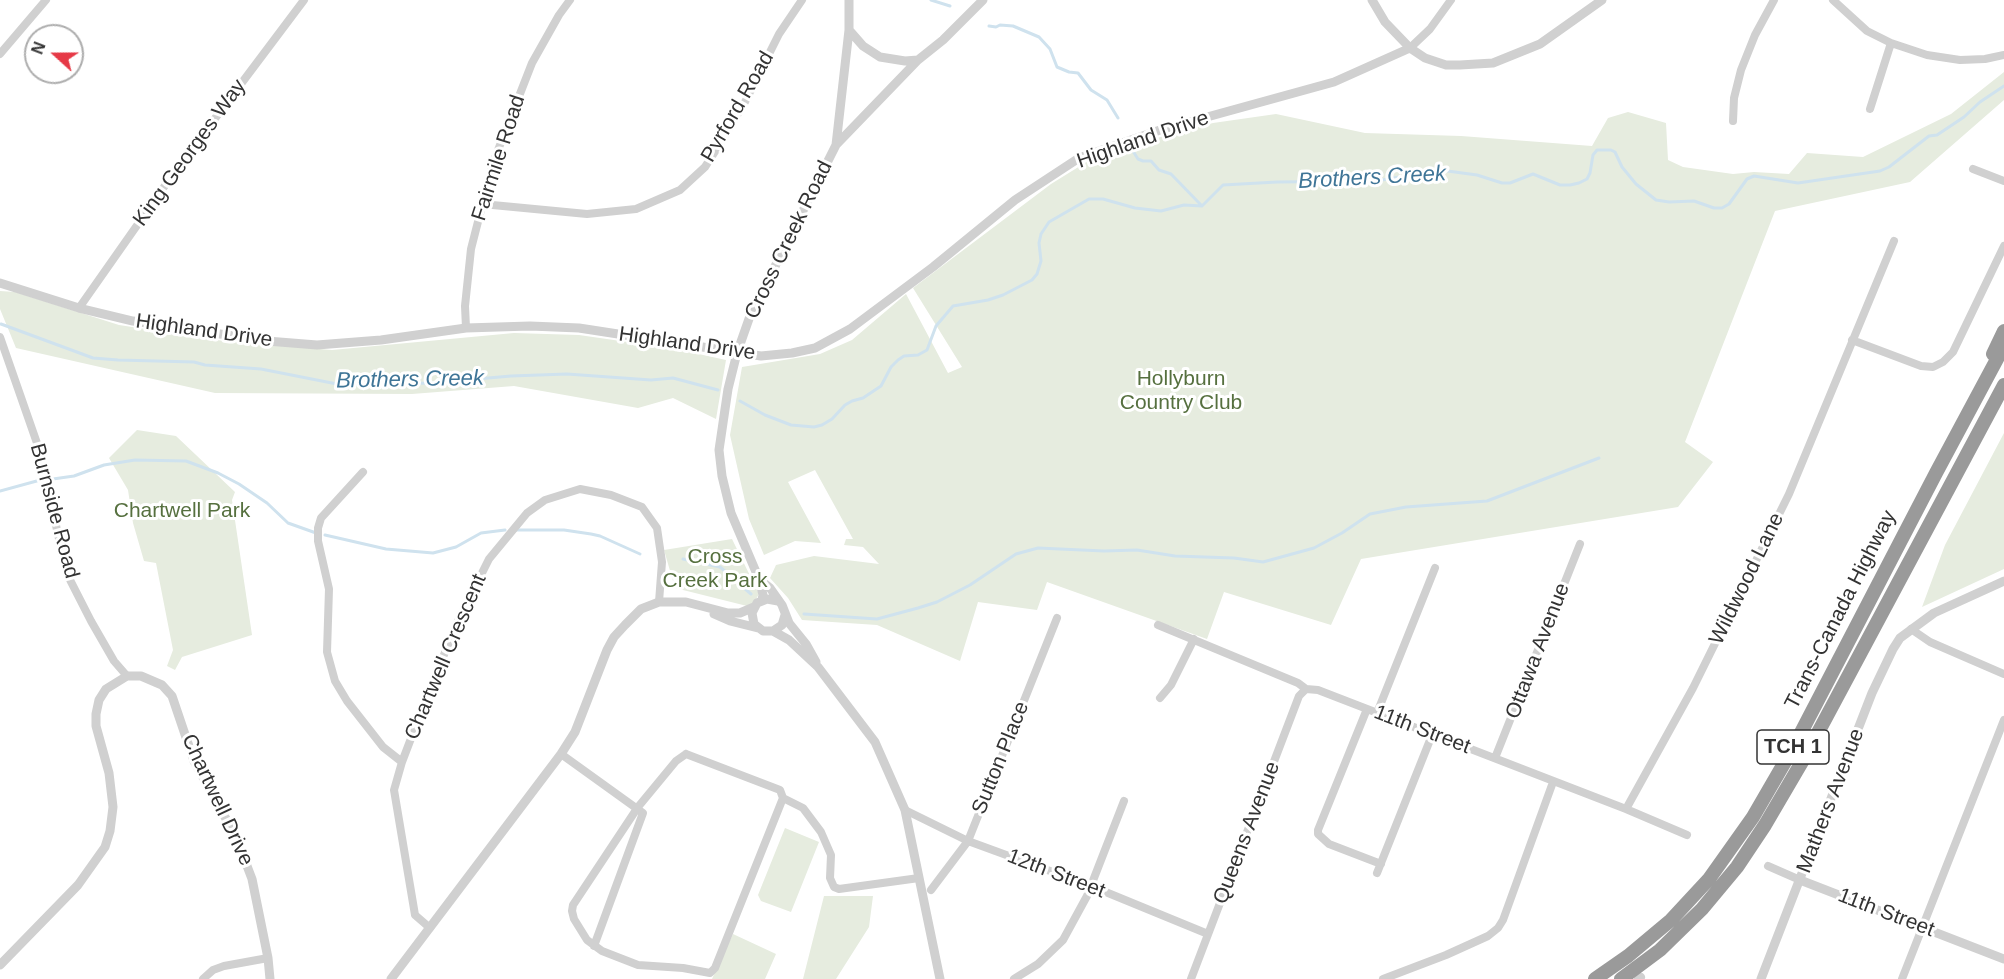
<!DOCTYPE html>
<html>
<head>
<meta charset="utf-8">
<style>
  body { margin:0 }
  #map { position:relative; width:2004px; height:979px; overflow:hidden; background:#fff; font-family:Helvetica,sans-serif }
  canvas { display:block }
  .north { position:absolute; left:24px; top:24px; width:60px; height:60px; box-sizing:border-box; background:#fff; border:2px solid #adadad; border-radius:50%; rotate:291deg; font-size:16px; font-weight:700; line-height:24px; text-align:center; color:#333 }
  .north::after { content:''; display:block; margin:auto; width:21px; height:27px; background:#e63946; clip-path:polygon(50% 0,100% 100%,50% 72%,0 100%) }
</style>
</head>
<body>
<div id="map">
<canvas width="2004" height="979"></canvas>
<div class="north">N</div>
</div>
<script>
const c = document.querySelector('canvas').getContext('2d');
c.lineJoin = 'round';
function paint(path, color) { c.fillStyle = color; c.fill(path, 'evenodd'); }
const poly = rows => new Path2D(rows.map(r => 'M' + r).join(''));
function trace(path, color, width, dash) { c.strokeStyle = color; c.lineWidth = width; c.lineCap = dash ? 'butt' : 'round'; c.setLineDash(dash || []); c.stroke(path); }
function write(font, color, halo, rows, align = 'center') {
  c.font = font + ' Helvetica,sans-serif'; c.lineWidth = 6; c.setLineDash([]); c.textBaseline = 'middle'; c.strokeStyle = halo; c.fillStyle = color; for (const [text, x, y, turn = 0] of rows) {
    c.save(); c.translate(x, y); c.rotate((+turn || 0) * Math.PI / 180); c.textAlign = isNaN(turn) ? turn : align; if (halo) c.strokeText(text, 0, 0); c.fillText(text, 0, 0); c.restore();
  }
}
const green = poly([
  [2004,72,2004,100,1910,182,1775,211,1685,442,1713,462,1678,507,1361,559,1331,625,1224,592,1207,639,1047,582,1037,610,978,602,960,661,877,625,802,620,788,598,770,578,776,565,814,556,879,564,863,547,844,545,846,539,853,539,815,470,788,482,821,543,795,541,764,555,749,519,730,435,742,367,820,354,852,340,906,294,948,373,962,367,913,288,1051,184,1101,153,1213,123,1276,114,1365,133,1461,136,1592,146,1608,118,1628,112,1666,123,1668,160,1683,167,1733,174,1754,172,1789,174,1807,153,1863,157,1951,114],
  [0,291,15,292,119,325,224,341,332,350,514,333,579,335,676,349,726,360,716,419,673,398,638,408,514,386,412,394,215,393,16,348,0,309],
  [137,430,176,436,235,492,232,500,252,635,182,657,175,670,167,666,173,650,156,563,144,561,133,523,128,490,109,458],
  [2004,433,2004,569,1922,607,1945,545],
  [732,539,759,594,753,604,747,606,675,588,664,550],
  [785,828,819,842,791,912,761,901,758,895],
  [824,896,873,896,869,927,836,979,803,979],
  [733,934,776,954,765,979,712,979]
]);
const stream = poly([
  [931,0,950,6],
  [989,26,996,27,1000,25,1013,26,1039,37,1050,49,1057,67,1069,72,1078,73,1091,90,1107,100,1118,118],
  [1131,148,1138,159,1143,161,1151,161,1159,170,1171,174,1202,206],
  [1,324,93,358,118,360,194,362,205,365,261,369,342,385,432,383,511,376,567,374,651,380,673,378,718,390],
  [740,401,765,415,791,425,814,427,822,425,832,419,845,405,852,401,863,398,881,386,891,367,898,360,904,356,918,355,927,350,936,326,953,306,988,300,1003,295,1032,280,1037,274,1041,261,1039,243,1041,234,1049,222,1089,199,1103,199,1135,208,1161,211,1184,205,1202,206,1223,185,1277,182,1376,181,1440,170,1477,175,1502,183,1510,183,1533,174,1560,185,1570,185,1579,183,1587,179,1590,173,1593,155,1597,150,1611,150,1615,152,1622,167,1636,184,1656,200,1669,202,1694,201,1714,208,1722,208,1729,204,1747,179,1754,176,1798,183,1880,171,1889,167,1929,136,1937,135,1964,117,1980,102,2004,86],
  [53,479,74,476,104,465,135,460,186,461,218,473,239,484,267,503,288,523,316,533],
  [0,491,44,479],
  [515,530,564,530,591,534,600,536,640,554],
  [325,535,386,549,433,553,456,547,481,533,505,530],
  [683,559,720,567,751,594],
  [804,614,877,619,918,608,937,602,970,585,1016,554,1038,548,1104,551,1137,550,1175,556,1234,558,1263,562,1314,548,1342,533,1370,514,1406,507,1487,501,1599,458]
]);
const minor = poly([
  [1833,0,1867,31,1891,43,1927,55,1960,60,1985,59,2004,55],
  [1410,48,1430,29,1451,0],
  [0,54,46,0],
  [1870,109,1891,43],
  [1733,121,1734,98,1741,70,1755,35,1774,0],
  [1973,169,2004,181],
  [482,204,587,214,636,209,680,190,705,167,721,142,745,102,779,34,802,0],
  [79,308,171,177,304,0],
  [466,328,465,306,471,249,493,163,532,63,559,15,570,0],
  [0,337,38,446,67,574,91,621,114,661,127,676],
  [1852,340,1921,366,1933,367,1943,362,1953,352,2004,246],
  [363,472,321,518,318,528,318,541,329,589,327,652,335,681,347,701,383,747,402,762],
  [1158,625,1298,683,1306,689,1318,690,1626,809,1687,835],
  [1911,629,1930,642,2004,674],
  [1160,698,1171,685,1194,639],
  [1367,709,1318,830,1318,834,1329,844,1381,864],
  [1377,713,1435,568],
  [561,754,643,813,594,946],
  [686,754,780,790,783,798,715,968,710,973,683,968,638,965,602,951,587,940,574,919,572,911,573,905,638,807,676,761,686,754],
  [1495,758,1580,544],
  [783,798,803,808,821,832,831,855,830,878,834,887,839,889,919,878],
  [1626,809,1693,688,1789,494,1894,241],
  [905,810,968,841,1091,886,1208,934],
  [1768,866,1800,880],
  [1377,873,1432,735],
  [931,890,968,841,1057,618],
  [430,928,415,915,394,790,402,762,431,686,458,621,489,559,527,513,545,500,580,489,611,495,642,507,657,528,662,562,659,602],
  [203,979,213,970,224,966,268,958],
  [1014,979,1038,964,1063,940,1087,896,1124,801],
  [1191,979,1299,696,1306,689],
  [1383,979,1446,955,1488,936,1498,928,1503,920,1553,782],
  [1638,979,1641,977],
  [1902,979,2004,720]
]);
const tertiary = poly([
  [1372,0,1385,22,1410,48,1425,58,1446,65,1460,65,1493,63,1540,44,1602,0],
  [849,30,863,46,880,57,905,61,918,60],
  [836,145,849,30,849,0],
  [0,283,79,308,133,321,267,341,317,345,381,340,466,328,530,326,579,328,761,356,792,353,815,348,850,329,933,267,1015,200,1079,158,1160,130,1334,82,1410,48],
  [759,579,770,588,782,605,789,623,806,644,816,662],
  [762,600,763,595,759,579,731,513,722,476,719,450,728,389,737,353,750,316,836,145,918,60,943,40,983,0],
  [778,601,767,599,757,603,752,613,754,624,763,631,773,631,782,625,785,615],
  [714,614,730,621,758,628],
  [773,631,789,640,818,667,875,742,905,810,940,979],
  [1800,880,2004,959],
  [0,965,78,885,105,847,110,831,113,807,109,773,96,726,96,714,99,700,106,689,127,676,141,676,162,685,172,696,194,761,236,837,252,879,268,958,270,979],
  [391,979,561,754,575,732,607,650,614,637,625,625,641,609,659,602,686,602,728,613,740,613,754,607],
  [1761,979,1872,693,1893,649,1900,638,1934,613,2004,581]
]);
const motorway = poly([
  [1993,354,2004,331],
  [1595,979,1628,956,1671,920,1709,879,1753,817,1793,748,1936,473,2004,346],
  [1621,979,1660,950,1702,909,1737,867,1765,825,1806,755,2004,385]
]);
const shields = [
  [1793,747,72]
];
const shieldNames = [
  ["TCH 1",1793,747]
];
const streetNames = [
  ["Pyrford Road",738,107,-60],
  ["Highland Drive",1143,140,-19],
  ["King Georges Way",190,153,-54],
  ["Fairmile Road",499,158,-72],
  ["Cross Creek Road",789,240,-64],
  ["Highland Drive",204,331,8],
  ["Highland Drive",687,344,8],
  ["Burnside Road",54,511,75],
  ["Wildwood Lane",1747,579,-64],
  ["Trans-Canada Highway",1841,610,-63],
  ["Ottawa Avenue",1538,651,-69],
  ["Chartwell Crescent",446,657,-67],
  ["11th Street",1422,730,21],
  ["Sutton Place",1001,758,-68],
  ["Chartwell Drive",217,800,65],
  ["Mathers Avenue",1831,801,-69],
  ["Queens Avenue",1247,833,-69],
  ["12th Street",1056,874,21],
  ["11th Street",1886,913,21]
];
const parkNames = [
  ["Hollyburn",1181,379],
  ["Country Club",1181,403],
  ["Chartwell Park",182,511],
  ["Cross",715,557],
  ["Creek Park",715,581]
];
const waterNames = [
  ["Brothers Creek",1372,178,-3],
  ["Brothers Creek",410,380,-1]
];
paint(green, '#e6ecdf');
trace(stream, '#cfe2ee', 3);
trace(minor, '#d0d0d0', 8);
trace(tertiary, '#d0d0d0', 9);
trace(motorway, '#9a9a9a', 14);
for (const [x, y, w] of shields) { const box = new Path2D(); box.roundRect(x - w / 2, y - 17, w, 34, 4.5); c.fillStyle = '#fff'; c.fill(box); trace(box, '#333', 1.5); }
write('bold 20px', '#333', null, shieldNames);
write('21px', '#333', '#fff', streetNames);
write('21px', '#56703f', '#fff', parkNames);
write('italic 22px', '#3f7597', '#fff', waterNames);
</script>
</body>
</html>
